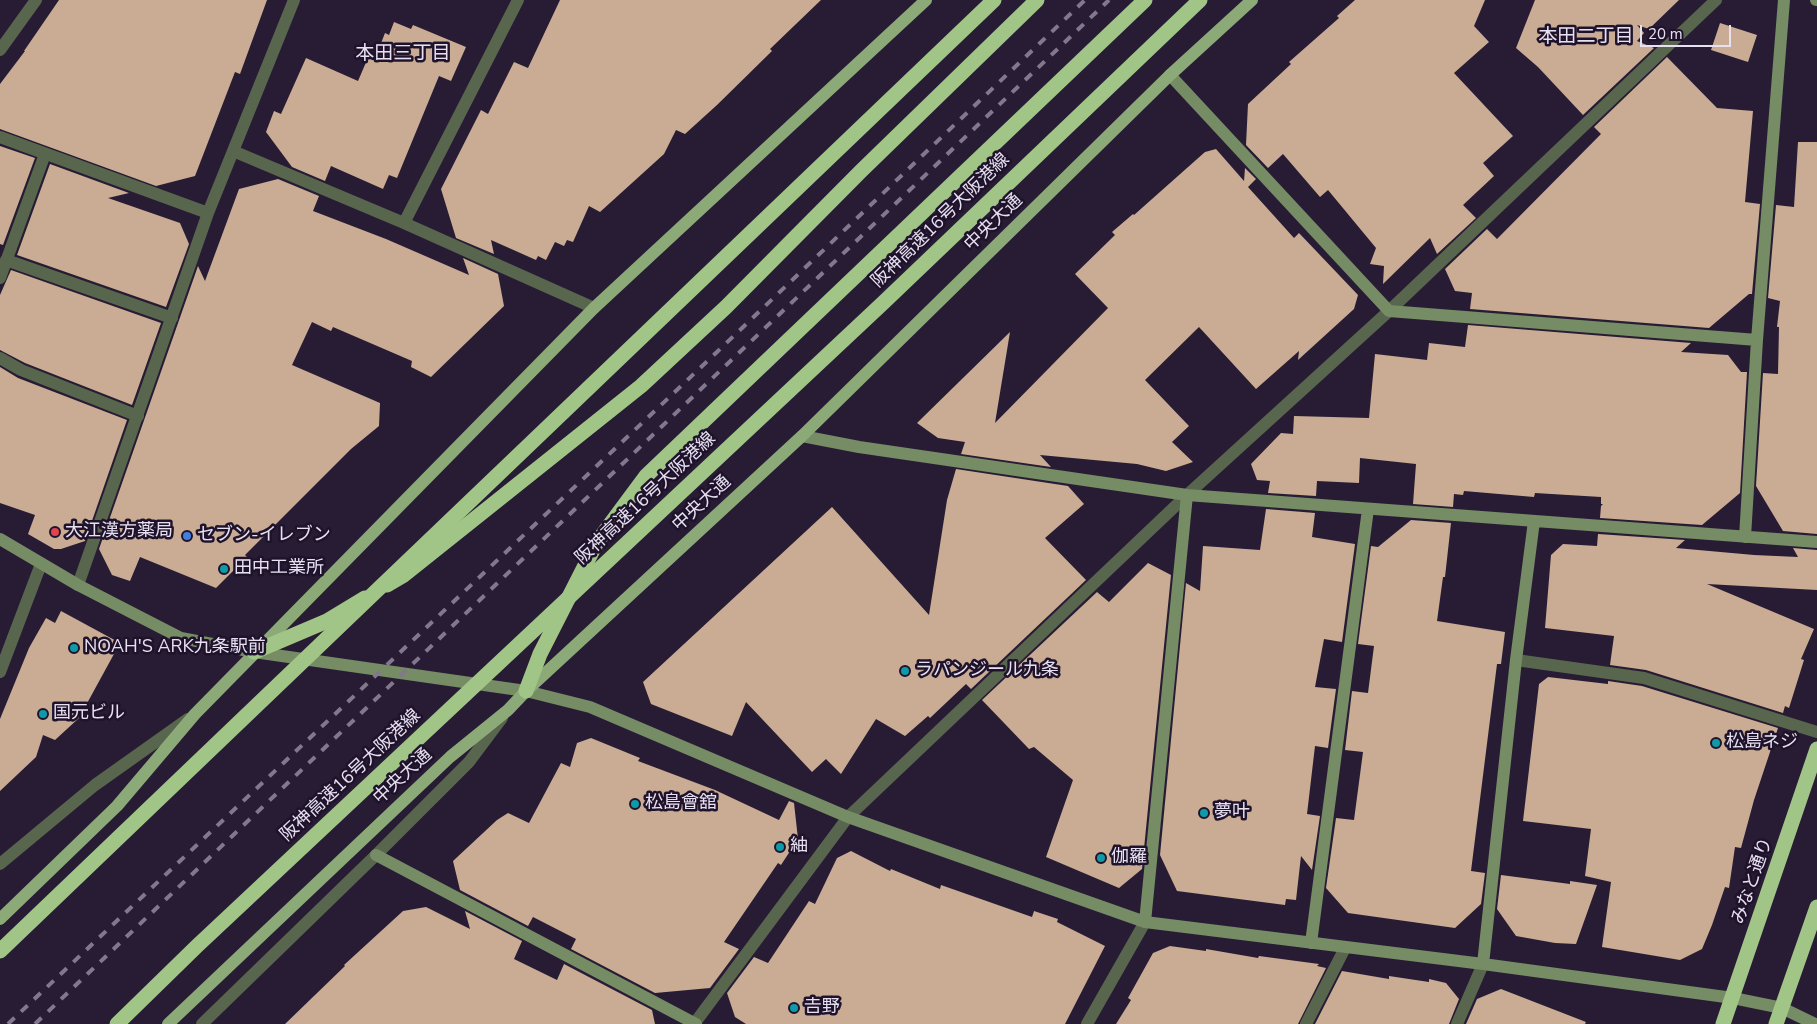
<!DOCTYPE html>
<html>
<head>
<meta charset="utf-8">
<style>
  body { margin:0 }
  #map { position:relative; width:1817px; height:1024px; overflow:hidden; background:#281c35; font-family:"Nunito Sans",sans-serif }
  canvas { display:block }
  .scale { position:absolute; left:1640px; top:25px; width:91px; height:22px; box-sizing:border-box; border:2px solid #e7e0f1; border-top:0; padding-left:6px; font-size:15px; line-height:18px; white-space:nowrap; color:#e7e0f1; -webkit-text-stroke:4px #1f132b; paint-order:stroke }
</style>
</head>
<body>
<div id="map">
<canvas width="1817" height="1024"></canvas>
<div class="scale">20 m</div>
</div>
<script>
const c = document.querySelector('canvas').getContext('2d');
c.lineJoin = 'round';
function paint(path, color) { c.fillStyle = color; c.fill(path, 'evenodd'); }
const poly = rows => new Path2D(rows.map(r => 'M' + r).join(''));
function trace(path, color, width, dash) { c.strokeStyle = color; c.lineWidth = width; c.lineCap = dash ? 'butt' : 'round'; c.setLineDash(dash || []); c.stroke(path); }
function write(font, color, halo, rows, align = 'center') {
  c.font = font + ' "Nunito Sans","Noto Sans JP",sans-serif'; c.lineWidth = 5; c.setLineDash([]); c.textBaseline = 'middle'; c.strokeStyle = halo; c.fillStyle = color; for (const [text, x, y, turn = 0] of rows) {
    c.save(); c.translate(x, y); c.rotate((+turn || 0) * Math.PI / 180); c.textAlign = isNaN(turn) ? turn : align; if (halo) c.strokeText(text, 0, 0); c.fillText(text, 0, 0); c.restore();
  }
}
const building = poly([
  [59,0,267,0,240,74,235,72,195,176,156,186,0,129,0,84,25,51,24,51],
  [560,0,821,0,770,49,772,51,717,105,685,134,676,130,664,154,600,212,589,206,573,242,567,240,564,246,555,242,546,260,538,256,536,260,491,240,494,254,456,238,441,189,481,110,488,114,514,62,528,68],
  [1355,0,1485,0,1474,26,1489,42,1454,73,1513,136,1483,163,1494,176,1463,205,1476,218,1437,254,1430,238,1383,284,1384,266,1370,264,1376,248,1328,190,1320,197,1283,154,1268,168,1246,145,1248,104,1291,64,1289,62,1339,18,1337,16],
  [1535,0,1679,0,1649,29,1637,25,1644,33,1637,41,1654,48,1583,115,1538,67,1516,48],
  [394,22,411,29,413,25,466,47,451,81,439,76,397,178,389,175,383,189,331,166,325,181,292,167,266,132,274,111,281,114,306,58,358,81,370,53,376,56,385,33,389,35],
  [1720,23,1757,35,1748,62,1711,50],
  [1667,57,1717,108,1753,111,1745,202,1760,204,1752,294,1749,294,1709,328,1470,309,1472,293,1455,291,1445,269,1487,229,1497,239,1601,134,1594,127],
  [1798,142,1817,142,1817,534,1783,531,1756,486,1763,373,1778,374,1779,327,1777,327,1780,301,1768,298,1776,205,1794,207],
  [0,146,35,158,3,245,0,244],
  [1216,149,1244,181,1245,168,1256,179,1248,187,1294,238,1299,233,1358,295,1354,309,1298,360,1299,351,1256,389,1199,327,1145,380,1189,426,1172,442,1193,462,1166,471,1137,464,1040,455,1051,467,961,454,965,442,938,438,917,423,1010,332,995,423,1108,308,1075,274,1115,235,1112,232,1133,214,1134,215,1205,152],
  [50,164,129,193,108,198,180,223,189,244,166,307,17,255],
  [278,179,319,196,313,211,386,239,469,275,463,258,498,274,504,306,431,377,411,367,412,361,333,327,331,331,312,322,292,365,380,403,379,426,351,449,245,555,247,557,216,588,140,557,130,581,112,575,99,549,198,266,205,281,239,189],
  [11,270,161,323,132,405,25,363,0,350,0,295],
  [1468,325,1691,343,1681,352,1728,355,1741,372,1747,372,1740,493,1702,525,1600,518,1601,506,1603,504,1601,504,1601,497,1535,493,1534,497,1464,491,1463,495,1454,494,1453,507,1413,504,1416,464,1360,458,1359,483,1317,481,1316,496,1268,493,1270,481,1257,480,1251,464,1281,433,1293,434,1294,416,1369,418,1375,354,1427,360,1429,343,1465,347],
  [0,367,18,378,127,420,85,541,61,549,54,549,28,534,35,515,0,503],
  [956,469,1068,486,1084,504,1045,538,1086,580,971,689,966,684,930,718,928,716,905,736,876,719,841,774,826,759,812,772,746,702,732,736,651,704,643,682,832,507,929,615,947,500],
  [1266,509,1315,513,1312,537,1355,544,1342,642,1324,639,1315,687,1336,689,1328,748,1315,746,1307,814,1320,816,1312,870,1301,856,1296,900,1286,899,1285,905,1177,891,1160,855,1186,583,1200,591,1203,546,1260,550],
  [1411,520,1451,523,1445,577,1443,577,1437,621,1505,632,1501,664,1497,664,1471,871,1485,873,1481,904,1455,928,1348,913,1326,888,1336,818,1354,820,1363,752,1345,750,1352,691,1368,693,1374,646,1358,644,1371,546,1378,547],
  [1598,534,1685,540,1676,548,1754,555,1798,557,1793,548,1817,550,1817,590,1707,584,1814,629,1801,659,1804,660,1789,708,1785,706,1783,713,1646,670,1610,665,1614,636,1545,628,1551,555,1563,544,1597,546],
  [1148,563,1171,575,1142,869,1119,888,1046,857,1073,780,1034,747,1029,749,982,700,1097,592,1109,602],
  [61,611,120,643,79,718,55,740,43,735,36,757,0,791,0,719,29,648,46,618,55,623],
  [1548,677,1608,684,1608,681,1642,686,1778,728,1754,800,1741,848,1735,847,1729,888,1725,887,1712,925,1702,949,1680,960,1602,947,1611,882,1585,876,1591,829,1523,821,1539,684],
  [591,738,640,758,638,761,715,790,779,820,789,801,794,803,798,839,781,865,778,863,724,942,739,949,710,988,655,993,571,949,576,939,533,917,528,926,460,890,453,861,497,820,508,813,529,823,561,763,570,767,577,743],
  [851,851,890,871,891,869,940,889,941,885,1032,917,1034,911,1058,919,1057,922,1105,946,1065,1024,746,1024,735,1017,727,993,754,957,768,963,809,901,815,904,837,858],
  [1501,875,1570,884,1570,881,1597,885,1576,944,1555,943,1516,936,1497,909],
  [426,907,470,929,465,911,522,941,514,959,557,980,564,964,652,1010,655,1024,285,1024,345,966,344,965,403,911],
  [1170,946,1206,951,1206,949,1258,958,1259,956,1319,964,1317,966,1326,968,1298,1024,1116,1024,1131,1000,1128,998,1153,953],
  [1342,971,1389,979,1389,976,1429,982,1429,979,1446,983,1459,999,1449,1024,1315,1024],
  [1501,989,1586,1022,1585,1024,1466,1024,1477,999]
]);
const lane = poly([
  [6,260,172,318],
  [0,278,45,154],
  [0,358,21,370,138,416]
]);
const street = poly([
  [0,50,36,0],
  [0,137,208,213],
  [233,151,404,223,594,308],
  [404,223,518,0],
  [78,585,208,213,294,0],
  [1516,660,1644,678,1817,732],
  [0,672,41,564],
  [0,864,95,785,188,719],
  [202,1024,376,855,469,762,502,718],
  [694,1024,848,817,1187,495,1389,311,1716,0],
  [1087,1024,1145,922],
  [1306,1024,1345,948],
  [1457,1024,1483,964]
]);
const secondary = poly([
  [1816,0,1817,0],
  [1170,75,1389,311,1757,340],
  [802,436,859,447,1187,495,1817,542],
  [1745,537,1757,340,1784,0],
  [0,539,78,585,181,638,254,652,526,691,590,707,848,817,1145,922,1483,964,1733,998,1782,1008,1815,1024],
  [376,855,696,1024],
  [1145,922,1187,495],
  [1311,943,1368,509],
  [1483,964,1516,660,1534,521]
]);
const primary = poly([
  [0,919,117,806,195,714,594,308,926,0],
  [168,1024,450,757,508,710,526,691,802,436,1170,75,1252,0]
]);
const highway = poly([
  [387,585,404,575,641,386,726,307,861,171,1037,0],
  [254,652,327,621,365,598],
  [526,691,540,654,597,542,646,476,1145,0],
  [1723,1024,1817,749],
  [1776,1024,1817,907]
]);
const rail = poly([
  [8,1024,718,351,1085,0],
  [35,1024,1109,0]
]);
const highwayBridge = poly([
  [0,951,994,0],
  [117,1024,197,946,884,302,1200,0]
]);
const markers = [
  [55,532,5,"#e0444e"],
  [187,536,5,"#3f7fe0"],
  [224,569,5,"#0f9aa8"],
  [74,648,5,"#0f9aa8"],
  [905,671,5,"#0f9aa8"],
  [43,714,5,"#0f9aa8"],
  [1716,743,5,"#0f9aa8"],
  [635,804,5,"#0f9aa8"],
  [1204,813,5,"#0f9aa8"],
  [780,847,5,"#0f9aa8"],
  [1101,858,5,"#0f9aa8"],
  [794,1008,5,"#0f9aa8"]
];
const streetNames = [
  ["阪神高速16号大阪港線",941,221,-44],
  ["中央大通",994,223,-44],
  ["阪神高速16号大阪港線",646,499,-43],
  ["中央大通",702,504,-43],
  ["阪神高速16号大阪港線",351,776,-43],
  ["中央大通",403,777,-43],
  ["みなと通り",1753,881,-71]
];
const poiNames = [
  ["大江漢方薬局",65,532],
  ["セブン-イレブン",197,536],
  ["田中工業所",234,569],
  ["NOAH'S ARK九条駅前",84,648],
  ["ラパンジール九条",915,671],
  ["国元ビル",53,714],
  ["松島ネジ",1726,743],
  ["松島會舘",645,804],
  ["夢叶",1214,813],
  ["紬",790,847],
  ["伽羅",1111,858],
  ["𠮷野",804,1008]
];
const neighbourhoodNames = [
  ["本田二丁目",1586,37],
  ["本田三丁目",403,54]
];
paint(building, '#c9ac93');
trace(lane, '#58664e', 12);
trace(street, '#58664e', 12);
trace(secondary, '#768c65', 12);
trace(primary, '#8caa77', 12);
trace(highway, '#a1c587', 15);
trace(rail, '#82788e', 4, [9, 9]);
trace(highwayBridge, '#a1c587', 15);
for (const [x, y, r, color] of markers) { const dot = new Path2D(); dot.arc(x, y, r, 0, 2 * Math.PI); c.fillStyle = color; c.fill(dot); trace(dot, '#1f132b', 2); }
write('18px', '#e7e0f1', '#1f132b', streetNames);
write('18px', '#e7e0f1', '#1f132b', poiNames, 'left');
write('19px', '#e7e0f1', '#1f132b', neighbourhoodNames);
</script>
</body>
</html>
